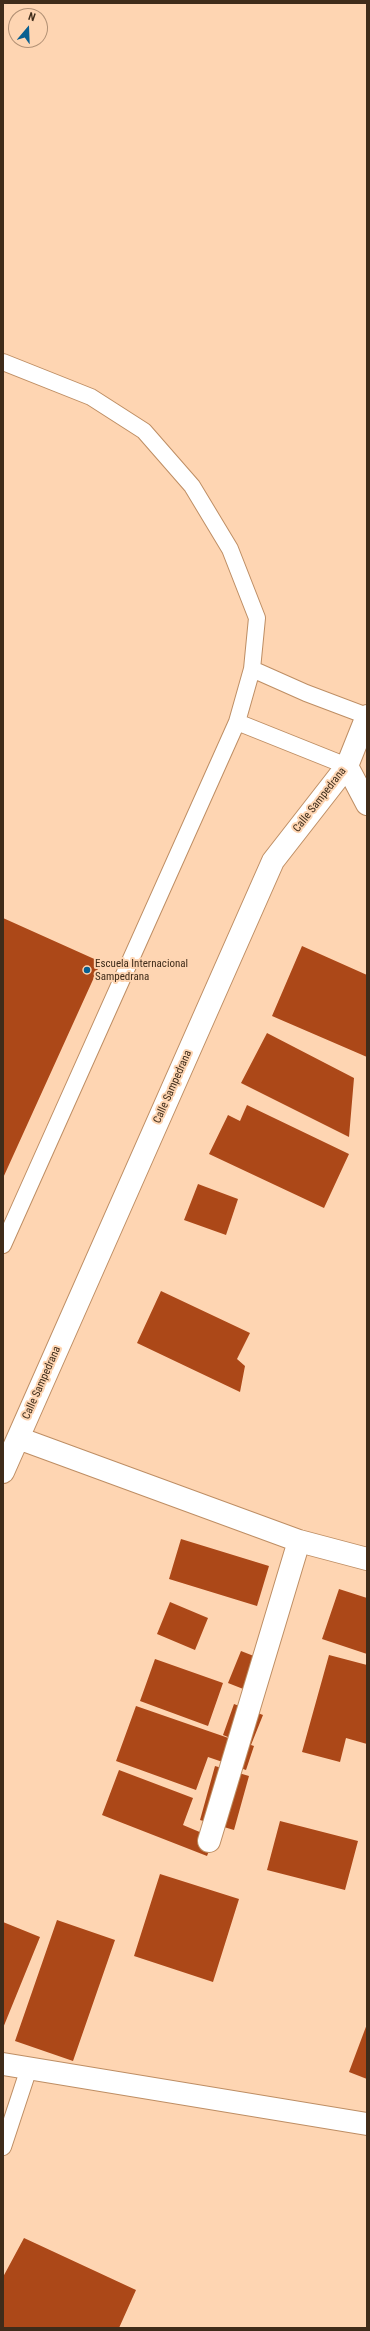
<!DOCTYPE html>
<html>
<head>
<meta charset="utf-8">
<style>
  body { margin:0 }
  #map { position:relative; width:370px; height:2331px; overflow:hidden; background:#fed5b2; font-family:"Roboto Condensed",sans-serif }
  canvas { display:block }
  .frame { position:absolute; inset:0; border:4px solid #3f2c1a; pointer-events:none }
  .north { position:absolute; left:8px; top:8px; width:40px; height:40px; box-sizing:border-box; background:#fed5b2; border:1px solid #b29175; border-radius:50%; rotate:19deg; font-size:11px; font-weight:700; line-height:16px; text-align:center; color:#3f2c1a }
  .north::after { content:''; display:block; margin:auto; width:14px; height:18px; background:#085f90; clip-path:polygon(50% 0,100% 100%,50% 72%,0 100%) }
</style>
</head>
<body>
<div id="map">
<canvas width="370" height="2331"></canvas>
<div class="frame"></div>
<div class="north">N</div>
</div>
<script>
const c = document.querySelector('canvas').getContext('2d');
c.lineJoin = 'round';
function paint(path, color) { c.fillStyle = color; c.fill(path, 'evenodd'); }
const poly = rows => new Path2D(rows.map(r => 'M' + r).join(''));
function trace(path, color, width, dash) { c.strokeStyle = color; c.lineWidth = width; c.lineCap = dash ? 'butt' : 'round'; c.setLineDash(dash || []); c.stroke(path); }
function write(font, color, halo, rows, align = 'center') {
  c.font = font + ' "Roboto Condensed",sans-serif'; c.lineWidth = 4; c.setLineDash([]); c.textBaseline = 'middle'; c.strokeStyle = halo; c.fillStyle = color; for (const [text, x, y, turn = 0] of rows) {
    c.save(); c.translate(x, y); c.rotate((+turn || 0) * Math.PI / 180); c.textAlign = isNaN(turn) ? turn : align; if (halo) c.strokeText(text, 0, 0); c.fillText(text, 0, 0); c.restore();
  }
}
const building = poly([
  [3,918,101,962,3,1178],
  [302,946,367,975,367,1057,272,1016],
  [267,1033,354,1078,349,1137,241,1083],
  [247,1105,349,1154,324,1208,209,1154,228,1115,240,1121],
  [198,1184,238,1199,226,1235,184,1220],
  [161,1291,250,1333,237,1359,245,1366,240,1392,137,1343],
  [181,1539,269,1566,257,1606,169,1579],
  [339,1589,367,1598,367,1654,322,1639],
  [170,1602,208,1618,195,1650,157,1634],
  [241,1651,269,1662,256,1694,228,1683],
  [329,1655,367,1665,367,1744,346,1738,340,1762,302,1752],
  [155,1659,223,1683,208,1726,140,1701],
  [234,1704,263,1715,251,1745,254,1746,246,1770,208,1757,196,1790,116,1761,136,1706,240,1742,223,1735],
  [215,1766,249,1776,234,1830,200,1820],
  [119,1770,193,1798,183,1825,214,1838,207,1856,102,1815],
  [280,1821,358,1841,345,1890,267,1870],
  [160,1874,239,1899,213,1982,134,1956],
  [57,1920,115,1940,73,2061,15,2041],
  [3,1922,40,1937,3,2028],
  [367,2024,367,2079,349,2072],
  [24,2238,136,2290,119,2328,3,2328,3,2277]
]);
const lane = poly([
  [3,362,91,397,144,431,192,486,230,549,257,618,252,669,237,722,3,1245],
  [252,669,306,693,367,716],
  [237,722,347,766],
  [3,2147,29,2068]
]);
const street = poly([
  [18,1438,299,1541,367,1559],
  [3,1472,273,861,347,766],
  [209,1841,299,1541],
  [3,2064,367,2124]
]);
const secondary = poly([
  [367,716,347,766,367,804]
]);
const markers = [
  [87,970,4,"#085f90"]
];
const streetNames = [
  ["Calle Sampedrana",320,800,-52],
  ["Calle Sampedrana",173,1087,-66],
  ["Calle Sampedrana",42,1383,-66]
];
const poiNames = [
  ["Escuela Internacional",95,964],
  ["Sampedrana",95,977]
];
paint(building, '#ac4818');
trace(lane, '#be8e64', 18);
trace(street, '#be8e64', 24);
trace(secondary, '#be8e64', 24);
trace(lane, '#fff', 16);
trace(street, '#fff', 22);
trace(secondary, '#fff', 22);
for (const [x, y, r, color] of markers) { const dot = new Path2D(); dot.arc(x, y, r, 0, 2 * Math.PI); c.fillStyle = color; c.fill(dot); trace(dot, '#fed5b2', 1.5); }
write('11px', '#3f2c1a', '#fed5b2', streetNames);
write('11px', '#3f2c1a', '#fed5b2', poiNames, 'left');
</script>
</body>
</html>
